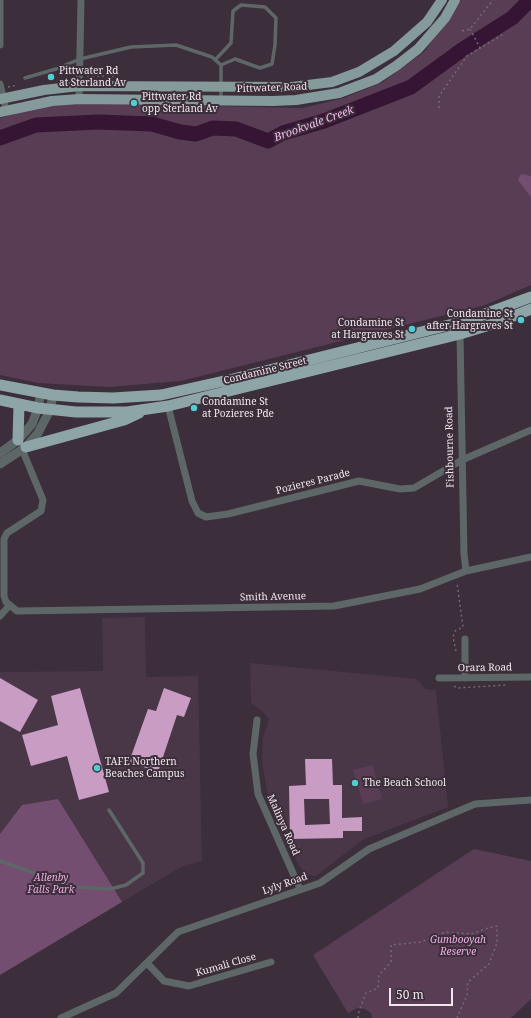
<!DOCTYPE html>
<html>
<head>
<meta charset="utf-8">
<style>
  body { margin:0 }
  #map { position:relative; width:531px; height:1018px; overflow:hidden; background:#3c2e3a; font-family:"Noto Serif",serif }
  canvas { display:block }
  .scale { position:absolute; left:389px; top:988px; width:64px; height:18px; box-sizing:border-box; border:2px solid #efe6ee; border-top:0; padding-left:5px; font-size:12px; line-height:14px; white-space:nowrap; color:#efe6ee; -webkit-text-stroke:3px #3c2e3a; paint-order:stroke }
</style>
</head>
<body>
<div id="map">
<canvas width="531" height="1018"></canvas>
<div class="scale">50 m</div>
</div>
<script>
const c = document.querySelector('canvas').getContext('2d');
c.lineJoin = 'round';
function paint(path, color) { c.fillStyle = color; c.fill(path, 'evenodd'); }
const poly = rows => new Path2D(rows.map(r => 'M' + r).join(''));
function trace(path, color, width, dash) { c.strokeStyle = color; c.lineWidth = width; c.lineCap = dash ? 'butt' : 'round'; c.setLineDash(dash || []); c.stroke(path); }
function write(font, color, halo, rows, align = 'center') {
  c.font = font + ' "Noto Serif",serif'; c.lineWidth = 4; c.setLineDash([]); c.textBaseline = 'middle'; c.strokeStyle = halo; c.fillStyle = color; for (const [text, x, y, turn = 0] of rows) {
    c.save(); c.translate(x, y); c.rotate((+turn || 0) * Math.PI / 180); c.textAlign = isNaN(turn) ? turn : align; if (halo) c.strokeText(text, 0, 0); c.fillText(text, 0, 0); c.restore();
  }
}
const built = poly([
  [145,617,146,677,198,676,202,861,181,867,122,902,119,897,0,874,0,672,103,671,102,618],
  [250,663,417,679,425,689,436,690,448,807,364,839,316,876,305,875,283,839,269,803,262,762,263,738,269,719,262,711,251,703]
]);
const green = poly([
  [461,0,531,0,531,285,485,305,181,381,108,387,38,383,0,375,0,118,31,109,75,103,303,108,344,98,383,82,424,52],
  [373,765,382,799,363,804,353,770],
  [474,849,531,861,531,999,511,1018,372,1018,371,1013,365,1009,357,1008,348,1013,313,955]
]);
const forest = poly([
  [521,174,531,176,531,197,518,180],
  [58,799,122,902,0,975,0,834,22,805]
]);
const river = poly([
  [0,138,36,125,98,122,152,124,180,132,196,134,213,128,236,129,268,141,283,133,324,121,411,87,463,49,512,18,530,0]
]);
const building = poly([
  [0,678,38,700,20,732,0,721],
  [80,688,109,792,79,800,67,756,31,766,22,735,58,725,51,696],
  [164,688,191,698,184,717,177,715,158,772,129,762,148,709,156,711],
  [305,759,332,759,333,785,342,785,342,818,362,817,362,831,343,831,343,838,290,839,289,786,306,785],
  [304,799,329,799,330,824,305,825]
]);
const path = poly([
  [470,29,480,48],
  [462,31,470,29,493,0],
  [87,76,119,76],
  [8,87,18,85],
  [439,108,439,96,467,56,505,33],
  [456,651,453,637,455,631,463,627,457,583],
  [454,686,457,688,506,685],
  [358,1018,359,1011,366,993,378,988,379,975,391,962,391,945,421,942,445,932,471,934,488,928,497,926,497,943,489,964,468,982,467,995,457,1018]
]);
const service = poly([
  [215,60,231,43,233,11,241,5,265,7,276,18,275,45,272,64,260,68,235,59,221,65],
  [25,78,56,69,80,59,131,47,176,45,212,57,221,65,221,98],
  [0,861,73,887,110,889,126,885,143,873,143,863,109,810]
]);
const minor = poly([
  [0,45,0,0],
  [0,84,6,110],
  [79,99,81,0],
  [460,334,464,554,466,571],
  [168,406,192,501,198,513,206,517,228,514,359,481,400,489,414,488,462,460,531,430],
  [22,449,43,500,41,511,7,533,4,539,4,596,6,602,17,611,334,606,420,589,466,571,531,557],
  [0,616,9,606],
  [439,678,531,677],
  [465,678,465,639],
  [257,720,253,754,258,794,300,889],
  [147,963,164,981,189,986,271,962],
  [61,1018,116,993,178,932,320,883,369,849,475,804,531,800]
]);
const tertiary = poly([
  [0,453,18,440,32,424,38,408,41,393],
  [0,464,26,447,38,433,50,410,53,395]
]);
const primary = poly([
  [0,99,44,90,79,86,292,87,332,82,359,72,394,51,427,22,442,0],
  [0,112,52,101,79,99,273,101,296,100,339,93,376,79,396,66,418,49,445,18,455,0]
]);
const trunk = poly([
  [0,385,53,395,78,397,113,398,161,395,233,379,469,320,531,297],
  [0,400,38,408,76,412,127,412,168,406,460,334,496,323,531,309],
  [18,440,19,405],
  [26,447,124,420,139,413]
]);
const markers = [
  [51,77,4,"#51ccd2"],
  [134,103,4,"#51ccd2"],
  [521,320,4,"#51ccd2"],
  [412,329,4,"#51ccd2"],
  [194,408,4,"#51ccd2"],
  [97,768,4,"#51ccd2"],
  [355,783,4,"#51ccd2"]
];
const poiNames = [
  ["Pittwater Rd",59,71],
  ["at Sterland Av",59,83],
  ["Pittwater Rd",142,97],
  ["opp Sterland Av",142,109],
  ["Condamine St",513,314,"right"],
  ["after Hargraves St",513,326,"right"],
  ["Condamine St",404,323,"right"],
  ["at Hargraves St",404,335,"right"],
  ["Condamine St",202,402],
  ["at Pozieres Pde",202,414],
  ["TAFE Northern",105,762],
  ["Beaches Campus",105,774],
  ["The Beach School",363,783]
];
const streetNames = [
  ["Pittwater Road",272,88,-2],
  ["Condamine Street",265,371,-14],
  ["Fishbourne Road",450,447,-91],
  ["Pozieres Parade",313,482,-14],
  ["Smith Avenue",273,597,-1],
  ["Orara Road",485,668,-1],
  ["Malinya Road",283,825,66],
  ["Lyly Road",285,884,-19],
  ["Kumali Close",226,965,-16]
];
const parkNames = [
  ["Allenby",51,878],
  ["Falls Park",51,890],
  ["Gumbooyah",458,940],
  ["Reserve",458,952]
];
const waterNames = [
  ["Brookvale Creek",314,124,-20]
];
paint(built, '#493747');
paint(green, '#583d55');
paint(forest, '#744e70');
trace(river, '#361433', 15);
paint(building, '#c89cc3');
trace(path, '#766974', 1.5, [2, 3]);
trace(service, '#5d6768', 3.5);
trace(minor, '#5d6768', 7);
trace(tertiary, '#5d6768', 9);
trace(primary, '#859b9b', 10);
trace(trunk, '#8da5a6', 11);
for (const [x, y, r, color] of markers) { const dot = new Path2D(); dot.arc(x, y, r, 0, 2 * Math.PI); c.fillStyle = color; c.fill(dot); trace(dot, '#3c2e3a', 1.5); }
write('10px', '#efe6ee', '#3c2e3a', poiNames, 'left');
write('10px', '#efe6ee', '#3c2e3a', streetNames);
write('italic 10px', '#eeafe7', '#3c2e3a', parkNames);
write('italic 11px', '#f8b9f1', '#3c2e3a', waterNames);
</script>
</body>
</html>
